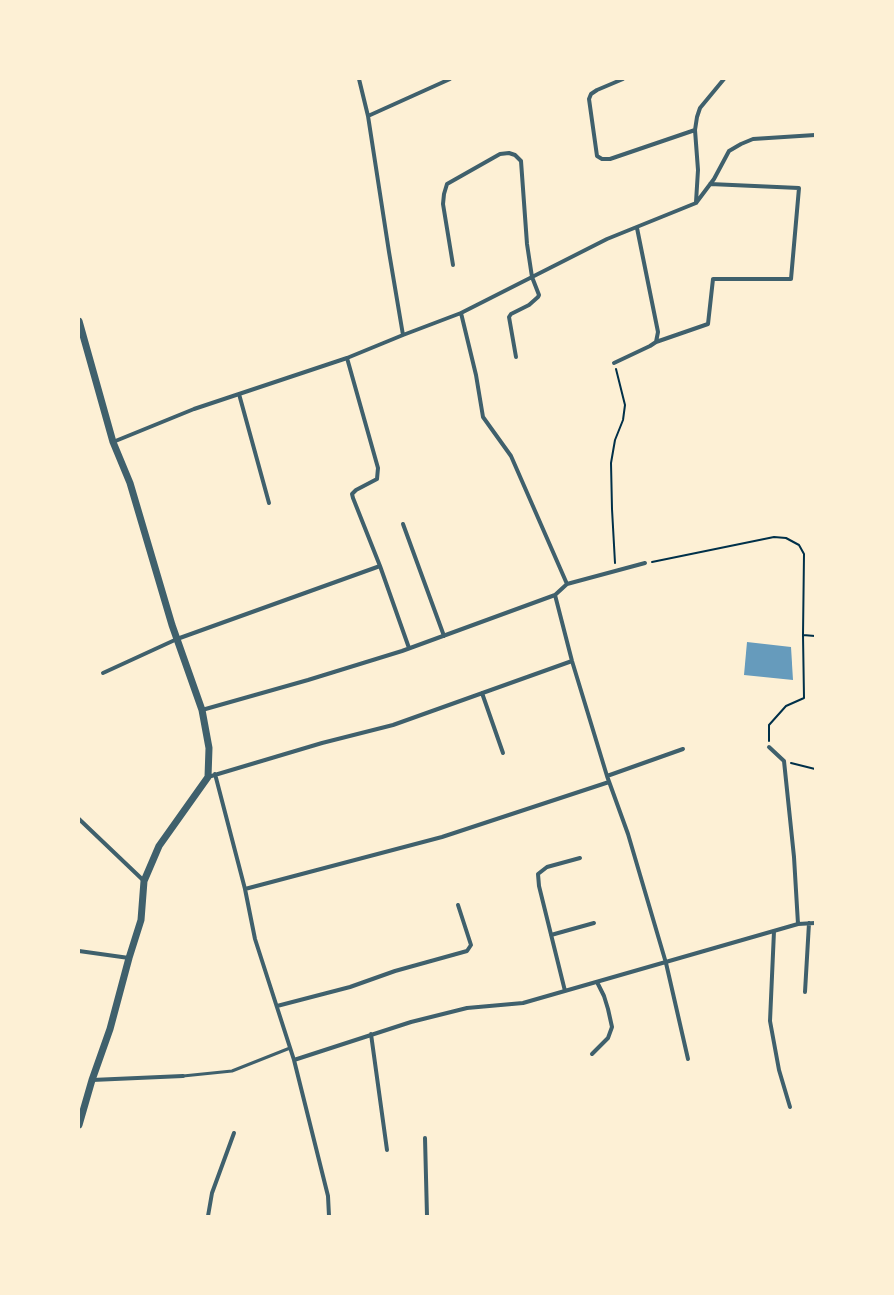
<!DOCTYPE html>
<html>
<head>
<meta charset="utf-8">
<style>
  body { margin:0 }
  #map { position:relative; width:894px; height:1295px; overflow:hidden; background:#fdf0d5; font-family:"PT Sans Narrow",sans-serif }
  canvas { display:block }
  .frame { position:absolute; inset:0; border:80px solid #fdf0d5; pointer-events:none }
</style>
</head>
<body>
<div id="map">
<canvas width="894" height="1295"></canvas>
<div class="frame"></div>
</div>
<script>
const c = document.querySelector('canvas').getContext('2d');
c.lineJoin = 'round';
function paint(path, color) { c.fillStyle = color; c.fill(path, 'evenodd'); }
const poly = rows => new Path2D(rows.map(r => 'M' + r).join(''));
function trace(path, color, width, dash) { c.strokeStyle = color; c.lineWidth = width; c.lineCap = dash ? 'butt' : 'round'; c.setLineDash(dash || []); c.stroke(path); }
const water = poly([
  [747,642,791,647,793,680,744,675]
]);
const path = poly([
  [652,562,774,537,786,538,799,545,804,554,803,635,815,636],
  [615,563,612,509,611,463,615,440,623,420,625,405,616,369],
  [769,741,769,725,786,706,804,698,803,635],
  [791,763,815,769]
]);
const service = poly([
  [183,1076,232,1071,290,1048]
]);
const minor = poly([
  [359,79,368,116,389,252,403,335],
  [623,79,597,90,591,94,589,99,597,156,602,159,610,159,695,130],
  [368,116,450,79],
  [696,202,698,170,695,130,697,117,700,108,724,79],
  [453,265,443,204,444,194,447,184,500,154,509,153,515,155,521,161,527,244,532,277,539,295,538,297,529,305,511,314,509,317,516,357],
  [461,313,476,375,483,417,511,456,567,584],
  [656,342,708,324,713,279,791,279,799,188,710,184],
  [347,358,378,468,377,479,356,490,352,494,353,498,380,566,409,648],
  [614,363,650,346,656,342,658,332,637,228],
  [239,394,269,503],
  [113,442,194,409,347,358,403,335,461,313,607,239,696,203,714,179,729,151,741,144,753,139,815,135],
  [403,524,444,636],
  [555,595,572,661,607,776,628,834,666,963,688,1059],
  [103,673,177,639,380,566],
  [482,693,503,753],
  [202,710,308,680,402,651,555,595,567,584,645,563],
  [769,747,784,761,794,857,798,924],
  [215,774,245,889,255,939,294,1060,328,1196,329,1216],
  [607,776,683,749],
  [208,777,322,743,393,725,572,661],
  [79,819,144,881],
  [245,889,442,837,609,782],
  [774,931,770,1021,779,1070,790,1107],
  [551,935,594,923],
  [79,951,129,958],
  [565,991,539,886,538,874,547,867,580,858],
  [805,992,809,923],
  [277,1006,350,987,395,971,467,951,471,945,458,905],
  [371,1034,387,1150],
  [592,1054,608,1038,612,1027,608,1009,604,996,597,982],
  [294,1060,411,1022,467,1008,523,1003,798,924,815,923],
  [92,1080,183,1076],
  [425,1138,427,1216],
  [208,1216,212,1193,234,1133]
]);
const tertiary = poly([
  [79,321,113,442,130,483,172,625,202,710,209,748,208,777,159,846,144,881,141,920,129,958,110,1029,92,1080,79,1125]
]);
paint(water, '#669bbc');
trace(path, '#003049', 2);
trace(service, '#3f606c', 3);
trace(minor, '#3f606c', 4);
trace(tertiary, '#3f606c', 7);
</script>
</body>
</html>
